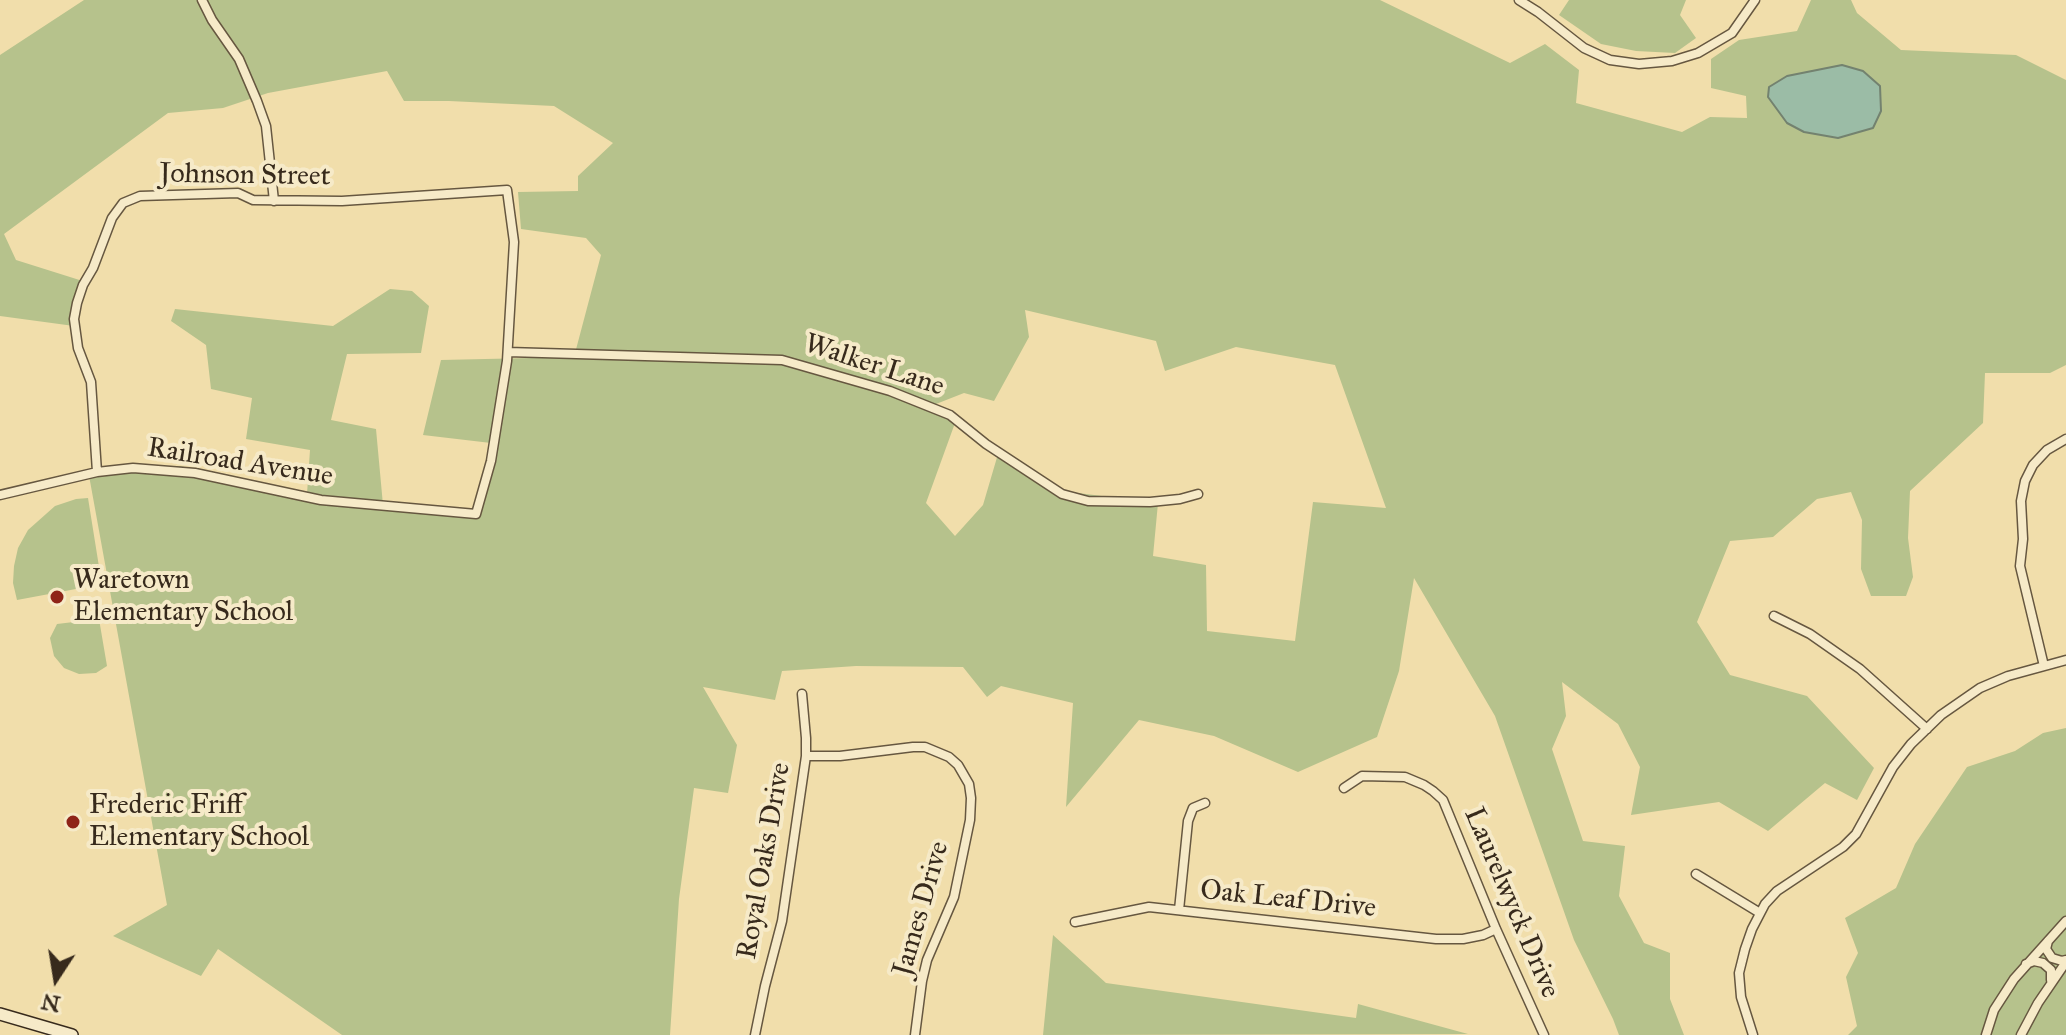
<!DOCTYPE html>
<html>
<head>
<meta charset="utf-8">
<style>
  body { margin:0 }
  #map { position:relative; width:2066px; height:1035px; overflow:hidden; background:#f1deab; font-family:"IM FELL Great Primer",serif }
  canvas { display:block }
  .north { position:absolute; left:16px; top:939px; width:80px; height:80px; -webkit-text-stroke:6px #f6eac8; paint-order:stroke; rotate:192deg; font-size:22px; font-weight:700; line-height:32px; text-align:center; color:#372a1c }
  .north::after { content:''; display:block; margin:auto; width:28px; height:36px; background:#372a1c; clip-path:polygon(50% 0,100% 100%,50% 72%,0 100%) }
</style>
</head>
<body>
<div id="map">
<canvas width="2066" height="1035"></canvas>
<div class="north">N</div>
</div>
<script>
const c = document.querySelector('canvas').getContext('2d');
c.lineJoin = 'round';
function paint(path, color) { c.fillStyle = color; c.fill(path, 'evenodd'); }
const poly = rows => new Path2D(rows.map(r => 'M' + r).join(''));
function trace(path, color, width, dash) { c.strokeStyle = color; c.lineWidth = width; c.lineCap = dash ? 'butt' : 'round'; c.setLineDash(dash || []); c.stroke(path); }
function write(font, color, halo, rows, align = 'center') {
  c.font = font + ' "IM FELL Great Primer",serif'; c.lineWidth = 8; c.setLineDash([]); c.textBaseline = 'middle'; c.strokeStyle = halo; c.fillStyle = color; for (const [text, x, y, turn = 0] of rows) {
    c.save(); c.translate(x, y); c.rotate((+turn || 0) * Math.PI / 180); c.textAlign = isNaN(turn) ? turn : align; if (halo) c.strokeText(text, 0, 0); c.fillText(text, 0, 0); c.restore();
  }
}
const green = poly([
  [84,0,1380,0,1510,63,1545,44,1579,70,1576,103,1682,132,1710,117,1747,118,1746,96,1711,88,1711,59,1739,40,1797,31,1811,0,1851,0,1857,13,1901,50,2016,55,2066,80,2066,365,2050,373,1985,373,1983,423,1910,491,1908,538,1913,577,1906,596,1871,596,1861,569,1862,520,1851,492,1817,499,1773,537,1730,541,1697,622,1730,675,1807,696,1874,768,1857,800,1825,783,1768,831,1719,802,1631,815,1640,767,1618,724,1562,682,1566,716,1552,749,1583,841,1625,846,1619,896,1644,943,1670,953,1670,999,1684,1035,1619,1035,1613,1019,1574,940,1495,716,1414,578,1399,671,1377,737,1298,772,1214,736,1139,720,1066,807,1073,703,1001,686,987,697,963,667,856,666,782,671,775,700,703,687,737,745,728,793,694,788,679,899,670,1035,342,1035,218,949,201,976,113,936,167,905,88,470,180,466,307,494,310,450,246,439,252,398,211,389,206,345,171,321,175,309,333,326,390,289,412,291,429,306,421,353,347,354,331,420,376,429,383,505,477,514,491,443,423,435,441,360,574,357,601,255,586,238,521,229,518,192,578,191,578,176,613,143,554,106,449,101,404,101,387,71,268,93,223,108,168,113,4,234,16,260,89,283,74,326,0,316,0,55],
  [1025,310,1156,341,1165,371,1236,347,1335,365,1386,508,1313,502,1295,641,1207,631,1206,565,1153,556,1158,503,1062,491,998,454,983,505,955,536,926,503,955,423,936,404,964,393,994,401,1029,337],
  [1569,0,1686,0,1680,15,1696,38,1675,53,1636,51,1601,44,1559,15],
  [88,498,100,573,92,586,17,600,13,583,14,566,18,548,28,530,55,506,76,499],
  [99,619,107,666,96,673,79,674,64,668,54,656,50,638,57,624],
  [2066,728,2066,1035,1848,1035,1857,1026,1846,977,1858,953,1845,918,1896,888,1915,844,1967,767,2015,751,2043,733],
  [1053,935,1106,983,1356,1018,1358,1004,1468,1034,1043,1035]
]);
const water = poly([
  [1842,65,1863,71,1880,86,1881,111,1873,128,1838,138,1804,132,1787,123,1768,97,1769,87,1787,76,1842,65]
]);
const minor = poly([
  [202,0,212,20,239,59,257,101,266,126,274,201],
  [1519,0,1538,12,1584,48,1610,60,1639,64,1672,61,1698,53,1732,33,1755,0],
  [508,352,782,360,890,391,950,415,986,444,1062,494,1088,501,1150,502,1180,499,1198,494],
  [0,495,97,472,133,468,195,473,321,500,476,514,491,461,507,361,514,242,507,190,342,201,253,200,238,193,140,196,123,203,112,218,93,268,83,285,77,303,74,319,78,348,91,382,97,472],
  [1774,616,1810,634,1860,669,1927,729],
  [2044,666,2020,566,2023,539,2021,501,2025,481,2033,465,2047,450,2066,439],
  [806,756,840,756,913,747,925,747,949,757,958,765,969,784,971,798,970,820,954,897,927,960,922,981,915,1035],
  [1344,788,1362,776,1405,777,1424,785,1433,791,1443,800,1496,929,1544,1035],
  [1696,874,1760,913],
  [1179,910,1188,821,1193,808,1205,803],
  [1075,922,1149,907,1436,939,1463,939,1483,935,1496,929],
  [2048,941,2046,949,2052,958,2062,961,2066,960],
  [2026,964,2034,961,2043,963,2051,970,2051,980],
  [755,1035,765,986,782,921,806,756,806,738,802,694],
  [1753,1035,1741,997,1739,973,1745,949,1752,929,1765,904,1777,891,1843,847,1856,834,1893,767,1911,744,1941,715,1980,688,2008,676,2066,660],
  [1986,1035,1994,1010,2014,979,2066,921],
  [2021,1035,2038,1003,2066,962]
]);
const secondary = poly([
  [0,1014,72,1035]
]);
const markers = [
  [57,597,8,"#8f2418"],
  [73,822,8,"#8f2418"]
];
const streetNames = [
  ["Johnson Street",245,176,1],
  ["Walker Lane",874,366,18],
  ["Railroad Avenue",240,463,9],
  ["Royal Oaks Drive",765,861,-80],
  ["Oak Leaf Drive",1288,900,6],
  ["Laurelwyck Drive",1511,903,67],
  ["James Drive",922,909,-74]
];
const poiNames = [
  ["Waretown",73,581],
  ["Elementary School",73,613],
  ["Frederic Friff",89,806],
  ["Elementary School",89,838]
];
paint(green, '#b6c28c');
paint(water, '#9bbca6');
trace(water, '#73826f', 2);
trace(minor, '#665740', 11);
trace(secondary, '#372a1c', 14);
trace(minor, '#f6eac8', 8);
trace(secondary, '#f6eac8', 11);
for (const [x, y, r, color] of markers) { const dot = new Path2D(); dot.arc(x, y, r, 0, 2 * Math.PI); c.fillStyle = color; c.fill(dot); trace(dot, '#f6eac8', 3); }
write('28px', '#372a1c', '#f6eac8', streetNames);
write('28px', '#372a1c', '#f6eac8', poiNames, 'left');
</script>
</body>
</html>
